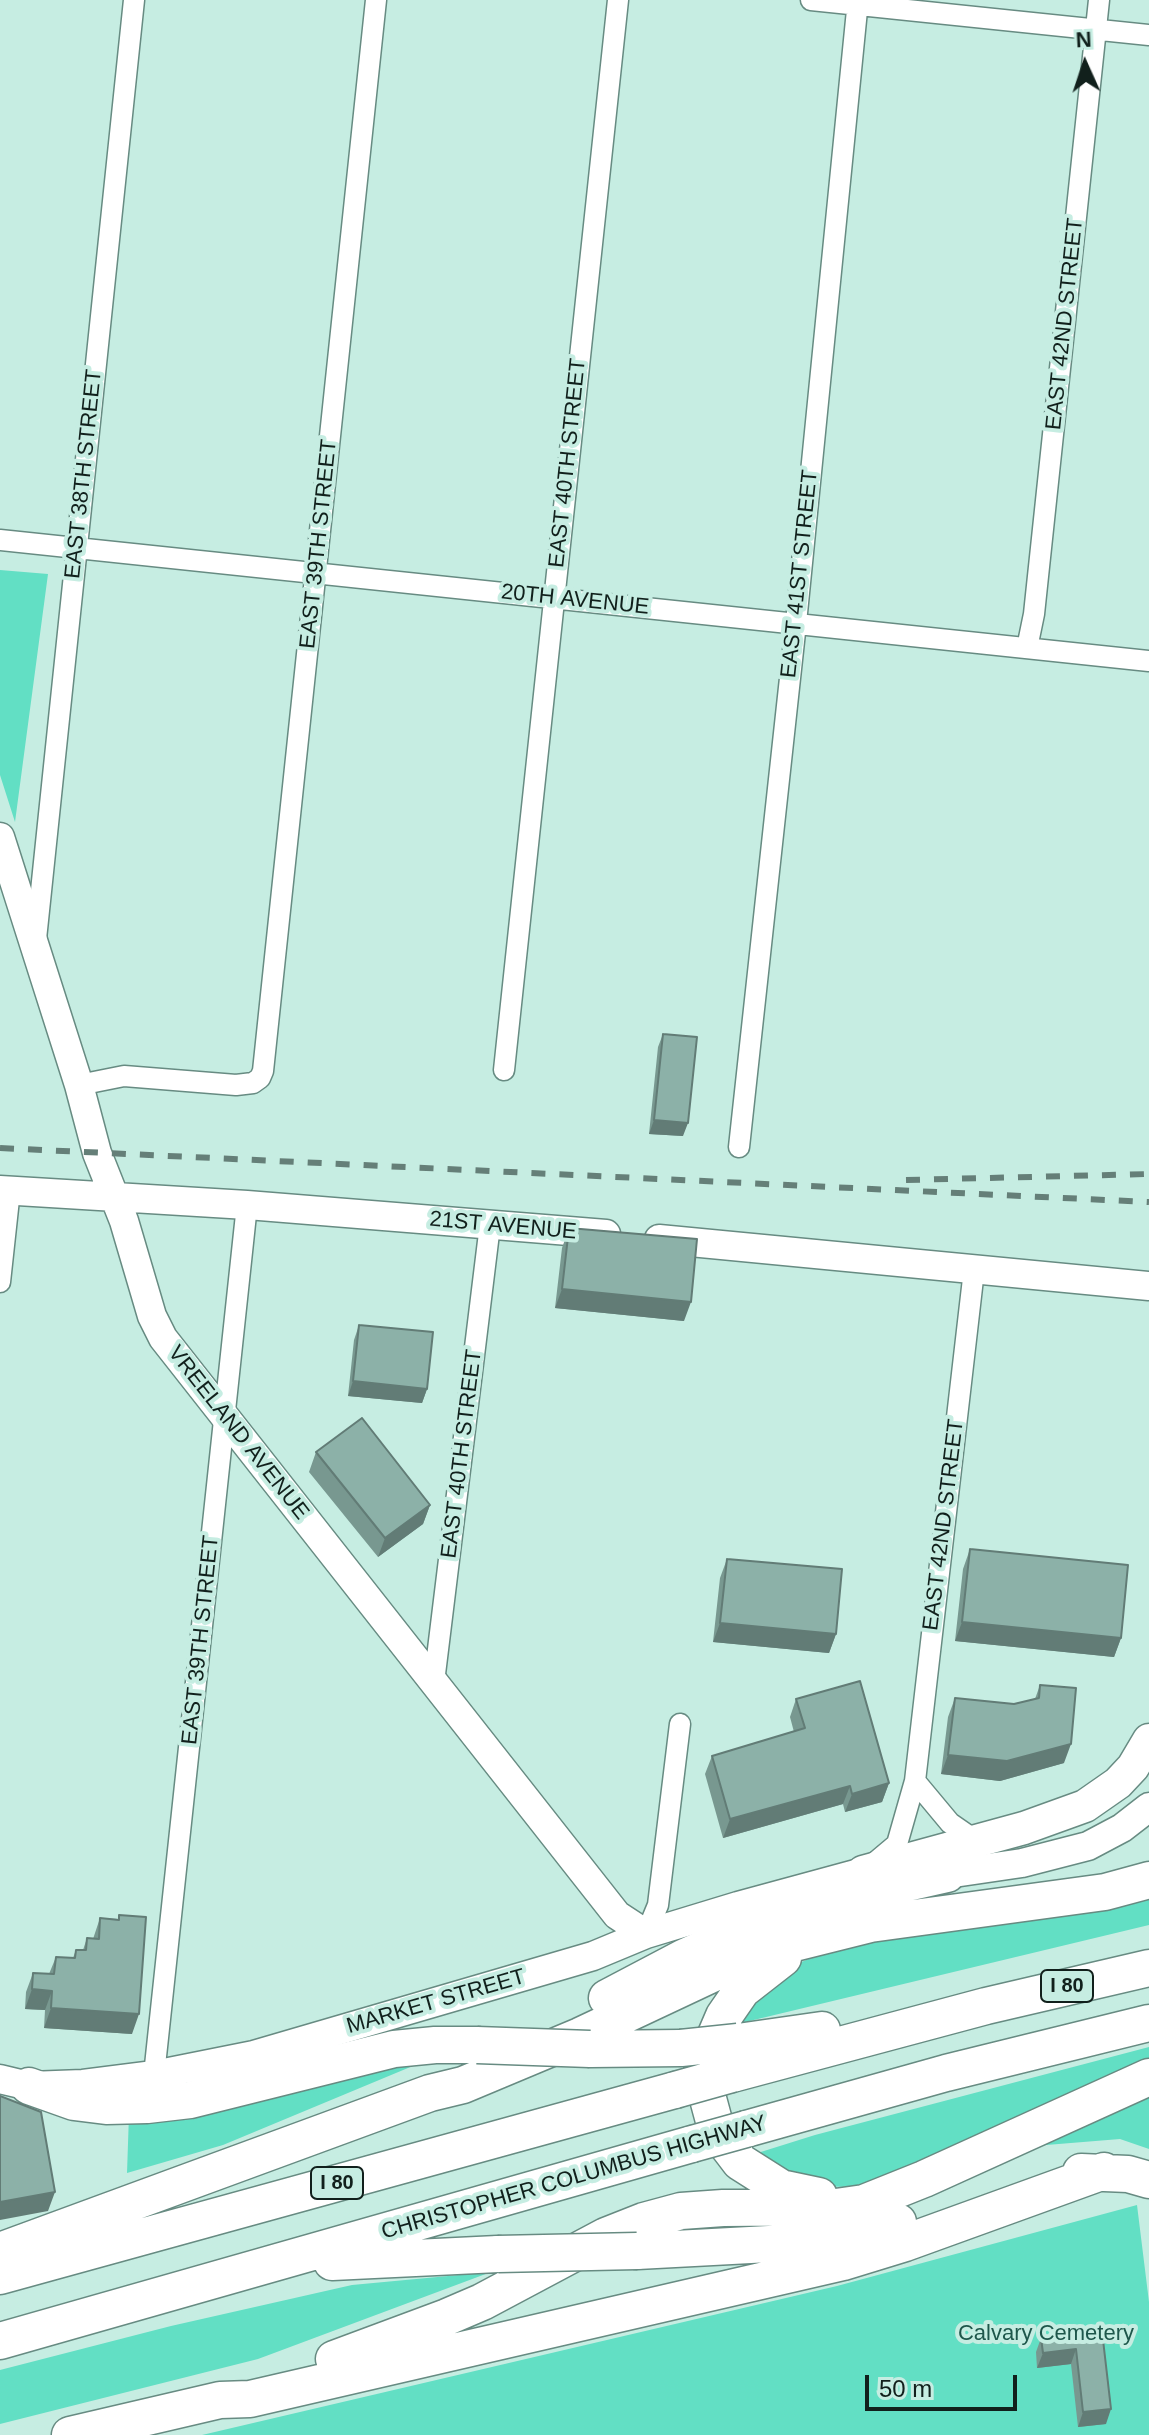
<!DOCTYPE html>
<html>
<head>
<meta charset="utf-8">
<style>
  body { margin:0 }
  #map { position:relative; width:1149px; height:2435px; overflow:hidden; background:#c6ede2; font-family:Helvetica,sans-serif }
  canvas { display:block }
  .north { position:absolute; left:1045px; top:24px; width:80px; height:80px; -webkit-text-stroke:6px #c6ede2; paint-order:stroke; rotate:357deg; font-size:22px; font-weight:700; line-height:32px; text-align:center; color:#11201c }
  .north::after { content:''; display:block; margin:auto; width:28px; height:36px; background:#11201c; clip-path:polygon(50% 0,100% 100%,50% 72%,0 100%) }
  .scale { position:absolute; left:865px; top:2375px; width:152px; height:36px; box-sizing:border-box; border:4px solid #11201c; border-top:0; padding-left:10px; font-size:24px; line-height:28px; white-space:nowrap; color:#11201c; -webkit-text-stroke:6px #c6ede2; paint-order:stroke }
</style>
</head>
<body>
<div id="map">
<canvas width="1149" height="2435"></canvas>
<div class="north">N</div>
<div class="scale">50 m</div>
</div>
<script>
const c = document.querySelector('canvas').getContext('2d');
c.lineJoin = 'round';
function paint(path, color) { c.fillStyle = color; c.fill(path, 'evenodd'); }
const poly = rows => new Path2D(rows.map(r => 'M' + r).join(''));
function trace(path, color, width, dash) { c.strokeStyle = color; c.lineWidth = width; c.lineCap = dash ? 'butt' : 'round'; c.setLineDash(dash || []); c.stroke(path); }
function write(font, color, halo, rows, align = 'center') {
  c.font = font + ' Helvetica,sans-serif'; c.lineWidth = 8; c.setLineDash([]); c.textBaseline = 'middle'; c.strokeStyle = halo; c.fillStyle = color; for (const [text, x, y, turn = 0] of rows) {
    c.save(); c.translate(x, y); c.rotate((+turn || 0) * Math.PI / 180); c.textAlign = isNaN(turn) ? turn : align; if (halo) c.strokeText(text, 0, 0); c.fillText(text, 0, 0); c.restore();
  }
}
const green = poly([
  [0,570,48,574,15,822,0,775],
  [1149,1896,1149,1925,737,2024,768,1977,833,1948],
  [1149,2047,1149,2062,890,2177,849,2187,811,2186,748,2156,815,2135],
  [444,2053,223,2145,127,2173,129,2114],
  [1149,2089,1149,2149,1120,2139,1034,2146],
  [1137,2205,1149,2302,1149,2435,202,2435,837,2286],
  [491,2272,258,2359,0,2424,0,2370,171,2326,352,2285]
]);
const street = poly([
  [811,0,1149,35],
  [0,540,1149,661],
  [1027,648,1034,614,1099,0],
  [36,939,134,0],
  [504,1070,618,0],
  [79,1085,124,1076,236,1085,253,1083,260,1078,263,1071,376,0],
  [739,1147,796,623,858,0],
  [0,1282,10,1190],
  [434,1682,490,1225],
  [915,1781,950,1823,976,1841],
  [872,1865,897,1844,915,1781,974,1270],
  [646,1934,658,1905,680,1724],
  [154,2075,247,1205]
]);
const secondary = poly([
  [0,837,79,1085,97,1153,124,1221,152,1316,163,1338,617,1915,646,1934],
  [0,1190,247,1205,606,1234],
  [659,1239,1149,1286],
  [929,1874,947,1874,1022,1863,1088,1846,1122,1828,1149,1807],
  [0,2079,29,2086,83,2084,154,2075,254,2055,593,1956,646,1934,738,1906,863,1872,883,1873]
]);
const primary = poly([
  [863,1872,1024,1828,1085,1806,1118,1783,1133,1767,1149,1740]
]);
const highway = poly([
  [783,1958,742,1990,724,2016,712,2044,707,2067,707,2095,714,2121,724,2141,740,2162,781,2188,819,2196],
  [607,1998,683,1958,758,1924,845,1897,947,1874],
  [738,2042,822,2030],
  [590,2049,681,2048],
  [732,2074,986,2006,1149,1968],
  [29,2086,74,2102,106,2106,147,2105,190,2100,394,2049,435,2045,477,2045],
  [746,2129,946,2073,1149,2023],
  [1081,2172,1128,2174,1149,2180],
  [0,2251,430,2093,463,2085,580,2036,731,1965,782,1946,870,1924,1105,1892,1149,1880],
  [637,2251,788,2243,834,2237,898,2222],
  [332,2262,498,2254],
  [0,2276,675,2090],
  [0,2341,692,2144],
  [334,2359,447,2317,482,2302,606,2236,644,2221,681,2211,723,2208,836,2207,864,2203,924,2179,1149,2077],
  [70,2435,220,2400,250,2399,843,2262,905,2243,1104,2171]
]);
const rail = poly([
  [0,1148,1149,1202],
  [906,1180,1149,1174]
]);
const highwayBridge = poly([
  [477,2045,590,2049],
  [681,2048,738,2042],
  [675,2090,732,2074],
  [692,2144,746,2129],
  [498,2254,637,2251]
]);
const wall = poly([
  [663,1034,683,1136,649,1134,658,1047],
  [569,1228,684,1321,555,1308,562,1248],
  [359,1325,427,1389,422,1403,348,1396,354,1340],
  [316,1452,430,1505,423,1524,378,1557,309,1472],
  [970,1549,1121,1638,1114,1657,955,1641,963,1569],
  [727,1559,836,1634,829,1653,713,1642,720,1578],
  [1040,1685,1064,1763,1000,1781,941,1774,948,1717,955,1698,1014,1704,1035,1699],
  [796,1699,889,1783,882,1802,845,1812,843,1804,723,1838,705,1774,712,1756,794,1732,790,1717],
  [119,1915,132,2034,44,2028,45,2010,25,2009,26,1992,33,1973,49,1974,56,1957,73,1958,76,1950,83,1950,87,1938,93,1939,100,1918,118,1919],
  [1102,2331,1106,2424,1078,2427,1071,2364,1037,2368,1036,2352,1041,2338]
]);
const shadedWall = poly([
  [654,1120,688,1123,683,1136,649,1134],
  [562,1289,691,1302,684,1321,555,1308],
  [353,1381,427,1389,422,1403,348,1396],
  [430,1505,423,1524,378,1557,385,1538],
  [962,1622,1121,1638,1114,1657,955,1641],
  [720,1623,836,1634,829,1653,713,1642],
  [1071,1744,1064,1763,1000,1781,941,1774,948,1755],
  [889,1783,882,1802,845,1812,852,1794],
  [850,1786,843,1804,723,1838,730,1819],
  [32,1989,52,1991,45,2010,25,2009],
  [51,2008,139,2014,132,2034,44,2028],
  [55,2192,48,2211,0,2220,0,2202],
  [1076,2349,1071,2364,1037,2368,1043,2353],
  [1111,2409,1106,2424,1078,2427,1083,2412]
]);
const building = poly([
  [663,1034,697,1037,688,1123,654,1120,663,1034],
  [569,1228,697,1239,691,1302,562,1289,569,1228],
  [359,1325,433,1332,427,1389,353,1381,359,1325],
  [362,1418,430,1505,385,1538,316,1452,362,1418],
  [970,1549,1128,1565,1121,1638,962,1622,970,1549],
  [727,1559,842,1569,836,1634,720,1623,727,1559],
  [860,1681,889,1783,852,1794,850,1786,730,1819,712,1756,805,1728,796,1699,860,1681],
  [1040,1685,1076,1688,1071,1744,1007,1761,948,1755,955,1698,1014,1704,1039,1698,1040,1685],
  [119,1915,146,1917,139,2014,51,2008,52,1991,32,1989,33,1973,54,1974,56,1957,75,1958,76,1950,86,1950,87,1938,99,1939,100,1918,119,1920,119,1915],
  [0,2096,41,2112,55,2192,0,2202,0,2096],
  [1102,2331,1111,2409,1083,2412,1076,2349,1043,2353,1041,2338,1102,2331]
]);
const shields = [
  [1067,1986,52],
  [337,2183,52]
];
const shieldNames = [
  ["I 80",1067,1986],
  ["I 80",337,2183]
];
const streetNames = [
  ["EAST 42ND STREET",1065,324,-84],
  ["EAST 40TH STREET",568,463,-84],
  ["EAST 38TH STREET",84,474,-84],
  ["EAST 39TH STREET",319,544,-84],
  ["EAST 41ST STREET",800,574,-84],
  ["20TH AVENUE",575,600,6],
  ["21ST AVENUE",503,1226,5],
  ["VREELAND AVENUE",238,1433,52],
  ["EAST 40TH STREET",462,1454,-83],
  ["EAST 42ND STREET",944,1525,-83],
  ["EAST 39TH STREET",201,1640,-84],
  ["MARKET STREET",436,2002,-16],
  ["CHRISTOPHER COLUMBUS HIGHWAY",574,2178,-16]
];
const parkNames = [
  ["Calvary Cemetery",1046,2334]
];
paint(green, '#62dfc4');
trace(street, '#678b82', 23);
trace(secondary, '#678b82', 31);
trace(primary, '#678b82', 35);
trace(highway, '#678b82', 39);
trace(street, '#fff', 20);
trace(secondary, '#fff', 28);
trace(primary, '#fff', 32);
trace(highway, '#fff', 36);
trace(rail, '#657f78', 6, [14, 14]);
trace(highwayBridge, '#678b82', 39, []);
trace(highwayBridge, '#fff', 36);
paint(wall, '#789890');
paint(shadedWall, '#627c76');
paint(building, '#8cb1a8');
trace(building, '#627c76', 2);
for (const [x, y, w] of shields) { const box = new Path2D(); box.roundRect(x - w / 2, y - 16, w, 32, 6); c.fillStyle = '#c6ede2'; c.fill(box); trace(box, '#11201c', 2); }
write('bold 20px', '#11201c', null, shieldNames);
write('22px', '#11201c', '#c6ede2', streetNames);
write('22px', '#1e574b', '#c6ede2', parkNames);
</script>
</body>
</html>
